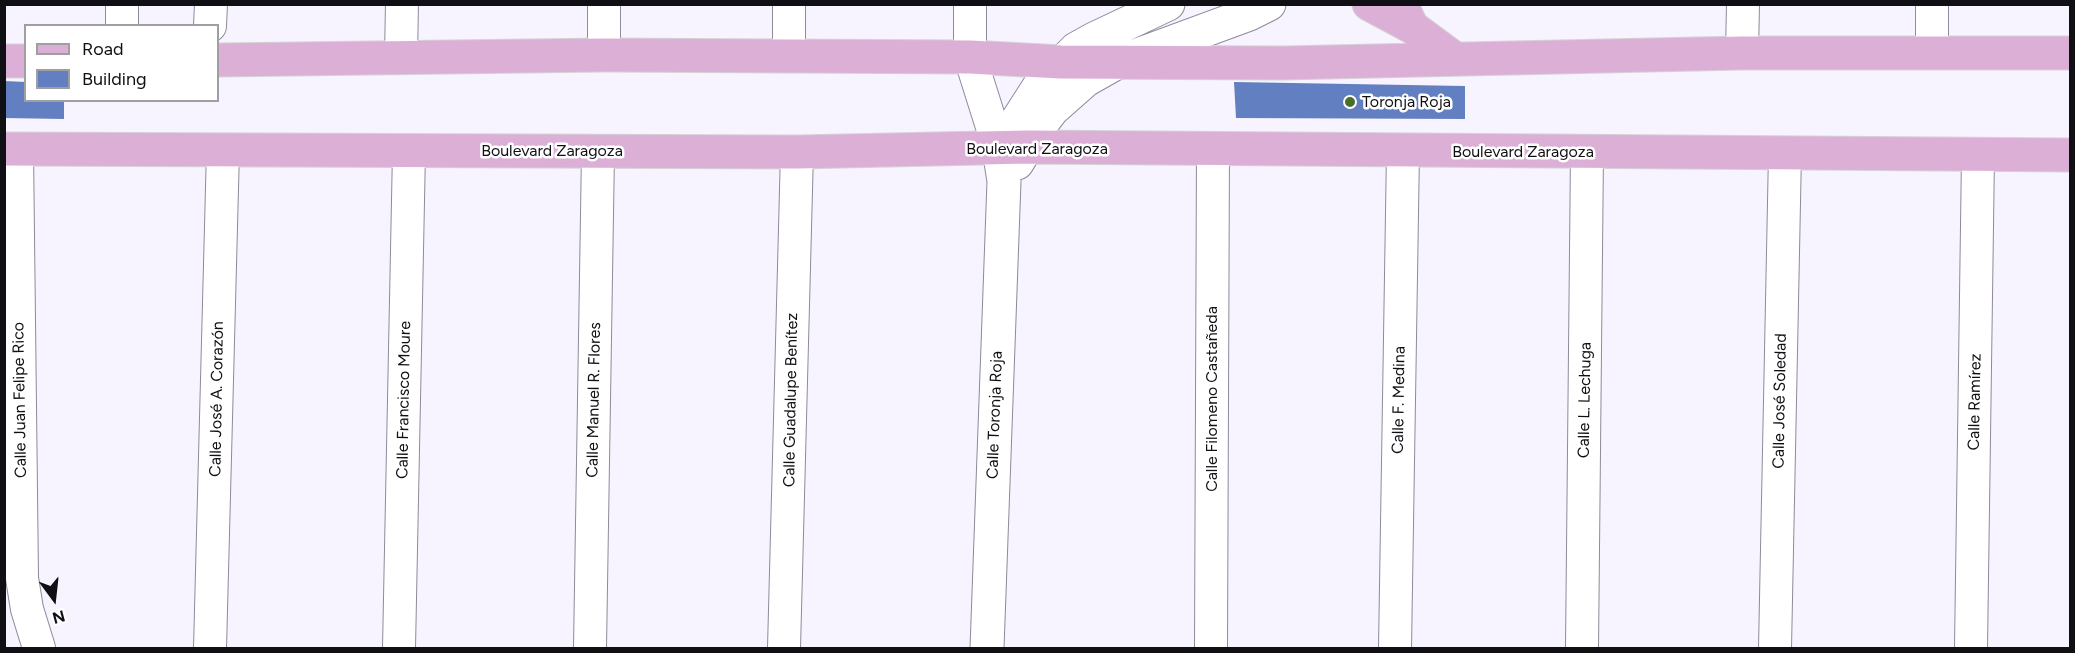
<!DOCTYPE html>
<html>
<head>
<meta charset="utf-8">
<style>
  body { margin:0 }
  #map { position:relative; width:2075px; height:653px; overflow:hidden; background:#f7f4ff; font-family:Figtree,sans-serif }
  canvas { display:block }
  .frame { position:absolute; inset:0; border:6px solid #100f14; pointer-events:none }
  .legend { position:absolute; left:24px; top:24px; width:195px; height:78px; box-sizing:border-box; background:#fff; border:2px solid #9f9fa1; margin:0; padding:8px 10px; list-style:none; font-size:18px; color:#100f14 }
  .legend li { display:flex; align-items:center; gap:12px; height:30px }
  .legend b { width:30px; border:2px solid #9f9fa1 }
  .north { position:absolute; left:24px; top:569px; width:60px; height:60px; -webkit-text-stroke:4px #fff; paint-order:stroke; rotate:165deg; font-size:16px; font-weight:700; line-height:24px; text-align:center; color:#100f14 }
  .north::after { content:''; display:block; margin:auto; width:21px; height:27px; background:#100f14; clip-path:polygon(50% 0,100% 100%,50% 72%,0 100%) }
</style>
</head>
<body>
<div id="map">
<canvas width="2075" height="653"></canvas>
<div class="frame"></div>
<ul class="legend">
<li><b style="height:8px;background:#dcafd7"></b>Road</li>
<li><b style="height:16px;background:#627fc1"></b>Building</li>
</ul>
<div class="north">N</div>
</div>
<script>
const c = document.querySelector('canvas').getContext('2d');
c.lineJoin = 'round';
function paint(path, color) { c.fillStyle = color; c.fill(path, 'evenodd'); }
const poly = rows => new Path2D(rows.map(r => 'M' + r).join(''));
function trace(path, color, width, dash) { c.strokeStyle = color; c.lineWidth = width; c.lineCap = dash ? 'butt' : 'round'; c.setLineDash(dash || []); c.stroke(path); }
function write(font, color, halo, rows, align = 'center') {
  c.font = font + ' Figtree,sans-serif'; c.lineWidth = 5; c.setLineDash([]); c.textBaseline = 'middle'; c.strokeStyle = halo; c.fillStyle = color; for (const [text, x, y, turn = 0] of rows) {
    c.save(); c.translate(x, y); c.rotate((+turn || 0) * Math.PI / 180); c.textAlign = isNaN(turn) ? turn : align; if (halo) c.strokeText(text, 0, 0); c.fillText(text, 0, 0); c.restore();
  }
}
const building = poly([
  [4,81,26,82,26,100,64,100,64,119,4,118],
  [1234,82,1465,86,1465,119,1236,118]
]);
const minor = poly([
  [122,4,122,26],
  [604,4,604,55],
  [970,4,970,57,999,149],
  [210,26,211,4],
  [1742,53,1743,4],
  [1932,53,1932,4],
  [401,56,402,4],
  [789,56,789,4],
  [17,149,22,578,27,609,39,648],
  [210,648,223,150],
  [399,648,409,151],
  [590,648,598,152],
  [784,648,797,152],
  [1211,648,1213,149],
  [1395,648,1403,151],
  [1582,648,1587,152],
  [1775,648,1785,153],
  [1971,648,1978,155]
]);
const tertiary = poly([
  [1017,163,1039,127,1052,110,1086,80,1116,63,1249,14,1269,4],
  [987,648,1004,181,999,149,1040,85,1076,49,1094,39,1168,4]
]);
const primary = poly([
  [1369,4,1412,27],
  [1401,4,1412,27,1454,58],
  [218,60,604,55,970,57,1061,62,1283,63,1742,53,2070,53],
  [4,61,26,61],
  [4,149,797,152,1028,147,2070,155]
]);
const markers = [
  [1350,102,6,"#476f2a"]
];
const poiNames = [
  ["Toronja Roja",1362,102]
];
const streetNames = [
  ["Boulevard Zaragoza",1037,149],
  ["Boulevard Zaragoza",552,151],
  ["Boulevard Zaragoza",1523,152],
  ["Calle José A. Corazón",217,399,-89],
  ["Calle Filomeno Castañeda",1212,399,-90],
  ["Calle Juan Felipe Rico",20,400,-91],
  ["Calle Francisco Moure",404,400,-89],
  ["Calle Manuel R. Flores",594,400,-89],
  ["Calle Guadalupe Benítez",791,400,-89],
  ["Calle F. Medina",1399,400,-89],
  ["Calle L. Lechuga",1585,400,-89],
  ["Calle José Soledad",1780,401,-89],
  ["Calle Ramírez",1975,402,-89],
  ["Calle Toronja Roja",995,415,-88]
];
paint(building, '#627fc1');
trace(minor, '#8e8a9a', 34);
trace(tertiary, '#8e8a9a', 35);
trace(primary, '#d4d4d5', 35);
trace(minor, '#fff', 32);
trace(tertiary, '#fff', 33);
trace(primary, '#dcafd7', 33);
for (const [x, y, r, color] of markers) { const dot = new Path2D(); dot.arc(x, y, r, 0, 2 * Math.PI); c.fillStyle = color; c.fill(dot); trace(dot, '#fff', 2); }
write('16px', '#100f14', '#fff', poiNames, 'left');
write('16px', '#100f14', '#fff', streetNames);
</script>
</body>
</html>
